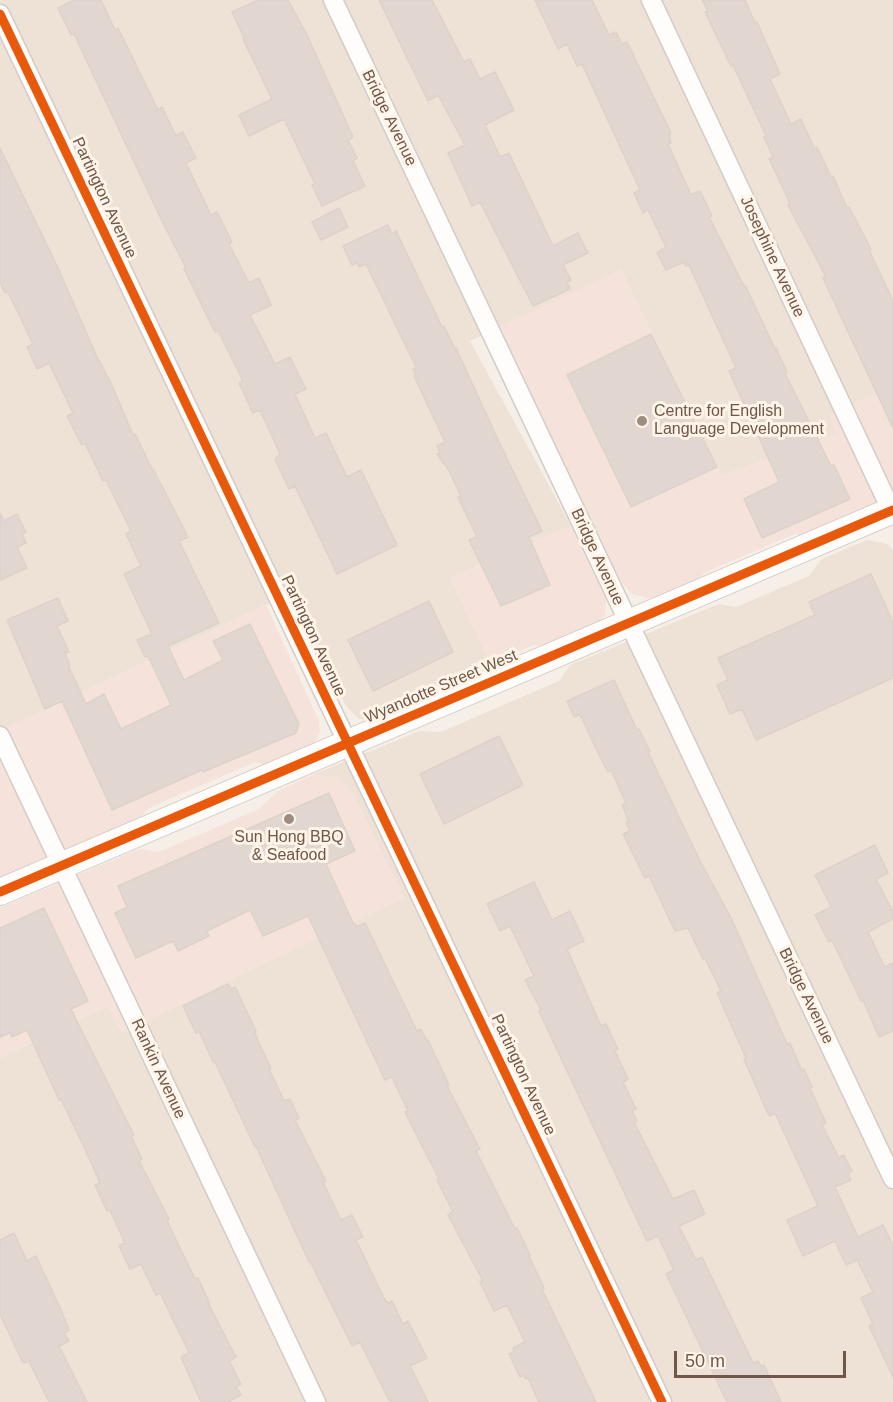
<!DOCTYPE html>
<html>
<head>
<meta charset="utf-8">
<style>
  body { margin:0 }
  #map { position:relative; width:893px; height:1402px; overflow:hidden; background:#f5efe8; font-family:Helvetica,sans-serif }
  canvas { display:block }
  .scale { position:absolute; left:674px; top:1351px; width:172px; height:27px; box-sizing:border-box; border:3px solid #71564a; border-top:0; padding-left:8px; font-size:18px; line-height:21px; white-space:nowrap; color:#71564a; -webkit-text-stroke:4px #fef4e7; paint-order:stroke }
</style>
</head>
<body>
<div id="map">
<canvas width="893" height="1402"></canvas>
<div class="scale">50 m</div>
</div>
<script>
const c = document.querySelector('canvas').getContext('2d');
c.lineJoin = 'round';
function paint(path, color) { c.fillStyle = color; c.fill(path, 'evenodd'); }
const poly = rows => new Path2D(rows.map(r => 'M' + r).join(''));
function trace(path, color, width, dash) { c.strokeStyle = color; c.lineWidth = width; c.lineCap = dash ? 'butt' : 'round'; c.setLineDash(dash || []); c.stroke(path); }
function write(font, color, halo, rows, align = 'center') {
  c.font = font + ' Helvetica,sans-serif'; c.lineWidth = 6; c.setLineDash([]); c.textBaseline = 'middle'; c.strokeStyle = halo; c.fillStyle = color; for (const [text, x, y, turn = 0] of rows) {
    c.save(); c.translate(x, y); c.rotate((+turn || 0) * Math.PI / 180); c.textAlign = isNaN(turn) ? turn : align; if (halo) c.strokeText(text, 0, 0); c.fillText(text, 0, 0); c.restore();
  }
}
const residential = poly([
  [0,0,893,0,893,385,836,434,721,476,621,270,470,341,571,526,450,578,491,664,428,690,418,703,379,720,359,719,346,706,293,595,266,605,0,731],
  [867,540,888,544,893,550,893,1402,0,1402,0,1058,108,1006,122,1033,235,977,404,898,338,777,312,775,420,731,441,732,559,681,570,665,719,604,736,607,809,576,822,559]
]);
const commercial = poly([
  [621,270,721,476,836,434,829,414,893,385,893,501,811,537,795,534,755,551,704,573,698,585,664,599,648,598,632,594,618,578,600,543,498,327],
  [571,526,606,600,605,615,595,628,550,648,534,645,491,664,450,578],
  [266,605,319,721,320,732,313,746,268,766,255,762,149,808,137,821,0,878,0,731],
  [312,775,338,777,353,792,405,898,235,977,122,1033,108,1006,0,1058,0,908,139,849,159,852,259,809,278,791]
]);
const building = poly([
  [74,0,101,0,115,30,118,28,158,110,162,107,176,136,183,132,196,158,186,163,211,215,217,212,232,242,229,244,249,283,259,278,271,305,250,315,275,364,290,357,306,389,295,394,315,438,326,433,347,477,361,470,397,545,337,574,295,486,289,489,275,459,280,454,260,410,253,413,239,383,243,381,218,331,215,332,184,269,186,268,162,221,74,34,71,35,58,8,74,0],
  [258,0,288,0,307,35,353,137,348,140,357,158,353,161,365,186,322,206,312,185,315,184,284,119,249,136,239,115,272,99,243,39,244,38,232,12,258,0],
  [379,0,432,0,464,62,470,59,480,79,495,72,514,110,485,125,500,157,509,153,553,246,578,233,588,253,563,265,571,280,567,282,570,289,533,306,480,202,472,206,448,153,465,145,438,95,428,101,379,0],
  [535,0,592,0,609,35,616,32,622,44,627,42,671,133,669,134,671,143,668,144,691,195,700,191,712,216,709,217,744,286,745,285,775,349,776,348,787,372,785,373,831,466,834,465,850,499,762,538,744,499,779,482,729,371,736,368,689,265,686,266,684,262,666,270,657,253,666,247,648,210,643,213,634,193,640,190,582,64,577,66,567,44,558,49,535,0],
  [702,0,745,0,755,23,757,22,780,74,770,79,791,124,801,119,814,148,817,147,831,177,833,176,847,208,849,207,871,249,869,250,893,301,893,428,823,278,826,277,788,205,790,205,784,190,769,159,773,157,764,137,766,136,733,65,731,66,705,12,708,11,702,0],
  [0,148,58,268,97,357,111,383,133,435,135,434,152,469,153,469,188,537,179,541,219,623,168,646,184,680,223,660,213,641,250,624,299,724,296,733,203,772,202,770,112,810,62,701,45,709,7,620,58,598,68,621,57,626,69,652,65,653,70,665,68,665,86,704,104,694,121,729,171,705,148,656,145,657,137,640,152,634,124,574,141,566,126,534,131,531,106,480,103,481,85,443,82,445,78,438,67,416,73,413,49,363,37,369,27,347,33,344,8,292,5,293,0,282,0,148],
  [339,208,348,227,321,240,312,222,339,208],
  [388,225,392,234,396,231,442,327,444,326,455,349,456,348,499,442,542,531,529,537,550,585,501,606,469,540,477,537,458,497,461,496,448,469,437,454,440,453,437,446,445,442,414,376,416,375,413,369,416,367,366,264,359,267,357,263,352,265,343,246,388,225],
  [651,334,717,467,631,507,567,375,651,334],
  [0,513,4,521,17,514,26,532,22,534,26,543,17,547,27,568,0,580,0,513],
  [871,574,893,622,893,678,756,740,742,709,730,714,717,685,728,680,718,658,815,615,809,602,871,574],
  [429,601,453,652,373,691,348,640,429,601],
  [614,680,637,730,639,729,650,751,648,752,700,861,731,918,787,1044,790,1043,802,1071,804,1069,812,1087,810,1088,826,1123,822,1125,839,1158,844,1155,852,1171,848,1173,851,1180,835,1187,858,1237,883,1225,893,1245,893,1377,869,1326,873,1324,861,1298,873,1292,857,1260,846,1265,835,1241,803,1256,787,1220,818,1206,775,1113,770,1116,768,1114,744,1059,746,1058,717,993,721,991,705,958,703,959,688,928,675,931,649,876,645,878,623,834,630,831,626,823,629,822,622,805,626,803,611,770,608,772,595,747,580,714,574,717,567,701,614,680],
  [499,736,523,785,444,824,420,774,499,736],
  [329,793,355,851,326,864,354,925,355,924,357,927,365,923,417,1031,421,1029,427,1041,428,1040,449,1085,447,1086,480,1149,476,1151,515,1229,517,1228,530,1255,529,1256,544,1288,542,1289,596,1402,539,1402,528,1378,526,1379,524,1375,520,1377,509,1354,514,1352,513,1348,525,1342,507,1305,494,1311,480,1282,483,1281,448,1215,453,1212,437,1180,439,1179,405,1112,408,1111,392,1077,385,1080,308,916,263,936,250,910,207,931,209,936,178,951,173,941,136,958,115,913,127,907,118,886,329,793],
  [875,845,888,873,876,879,893,912,893,919,868,932,883,964,885,967,893,963,893,1031,879,1037,863,1000,861,1001,832,940,829,942,815,915,831,907,815,875,875,845],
  [534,882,552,920,570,911,584,941,567,949,601,1026,606,1024,618,1049,615,1051,628,1079,623,1082,636,1109,632,1111,637,1121,634,1122,673,1199,694,1190,705,1214,679,1226,696,1260,702,1257,753,1363,758,1361,761,1366,764,1365,781,1402,727,1402,666,1274,674,1270,658,1236,647,1241,552,1039,539,1011,541,1010,525,980,534,976,510,926,500,931,487,904,534,882],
  [44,908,88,1001,71,1009,134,1135,131,1136,142,1159,139,1161,169,1219,167,1221,195,1279,198,1278,209,1302,208,1303,236,1357,229,1361,241,1384,236,1387,241,1395,228,1402,201,1402,181,1357,189,1353,188,1350,160,1293,156,1295,141,1264,130,1269,119,1246,125,1243,110,1210,107,1211,95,1185,100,1183,91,1162,61,1099,59,1100,55,1091,27,1030,12,1037,10,1033,0,1037,0,928,44,908],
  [228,984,231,989,235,987,256,1031,255,1032,258,1041,271,1068,269,1069,284,1101,290,1099,299,1118,295,1120,326,1181,323,1182,341,1220,352,1215,363,1237,356,1240,384,1298,388,1303,392,1301,403,1324,408,1321,427,1358,410,1366,428,1402,390,1402,360,1342,352,1346,310,1261,309,1262,256,1146,255,1147,215,1062,213,1062,199,1031,196,1033,183,1006,228,984],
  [14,1233,27,1261,36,1256,61,1310,69,1330,64,1333,69,1341,59,1346,87,1402,49,1402,29,1361,23,1363,0,1314,0,1240,14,1233]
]);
const minor = poly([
  [333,0,893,1179],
  [651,0,893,514],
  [0,14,662,1402],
  [0,736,316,1402]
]);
const secondary = poly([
  [0,892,893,510]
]);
const cycleway = poly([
  [0,14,662,1402],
  [0,892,893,510]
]);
const markers = [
  [642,421,6,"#9f8c81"],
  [289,819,6,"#9f8c81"]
];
const streetNames = [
  ["Bridge Avenue",389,118,64],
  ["Partington Avenue",104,198,65],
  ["Josephine Avenue",772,257,65],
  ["Bridge Avenue",597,557,65],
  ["Partington Avenue",313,636,65],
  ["Wyandotte Street West",441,687,-23],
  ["Bridge Avenue",806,996,64],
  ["Rankin Avenue",158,1069,65],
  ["Partington Avenue",523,1075,65]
];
const poiNames = [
  ["Centre for English",654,412],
  ["Language Development",654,430],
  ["Sun Hong BBQ",289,838,"center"],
  ["& Seafood",289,856,"center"]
];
paint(residential, '#eee1d5');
paint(commercial, '#f5e3db');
paint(building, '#e1d7d0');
trace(building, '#ddd2ca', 1.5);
trace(minor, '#d4ccc6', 21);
trace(secondary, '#d4cbc4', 28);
trace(minor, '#fefdfc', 18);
trace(secondary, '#fefdfc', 26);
trace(cycleway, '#e8590c', 9);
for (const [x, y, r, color] of markers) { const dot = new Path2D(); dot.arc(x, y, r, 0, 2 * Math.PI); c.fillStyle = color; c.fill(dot); trace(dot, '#fef4e7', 2); }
write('16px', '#71564a', '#fef4e7', streetNames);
write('16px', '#71564a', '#fef4e7', poiNames, 'left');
</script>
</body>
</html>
